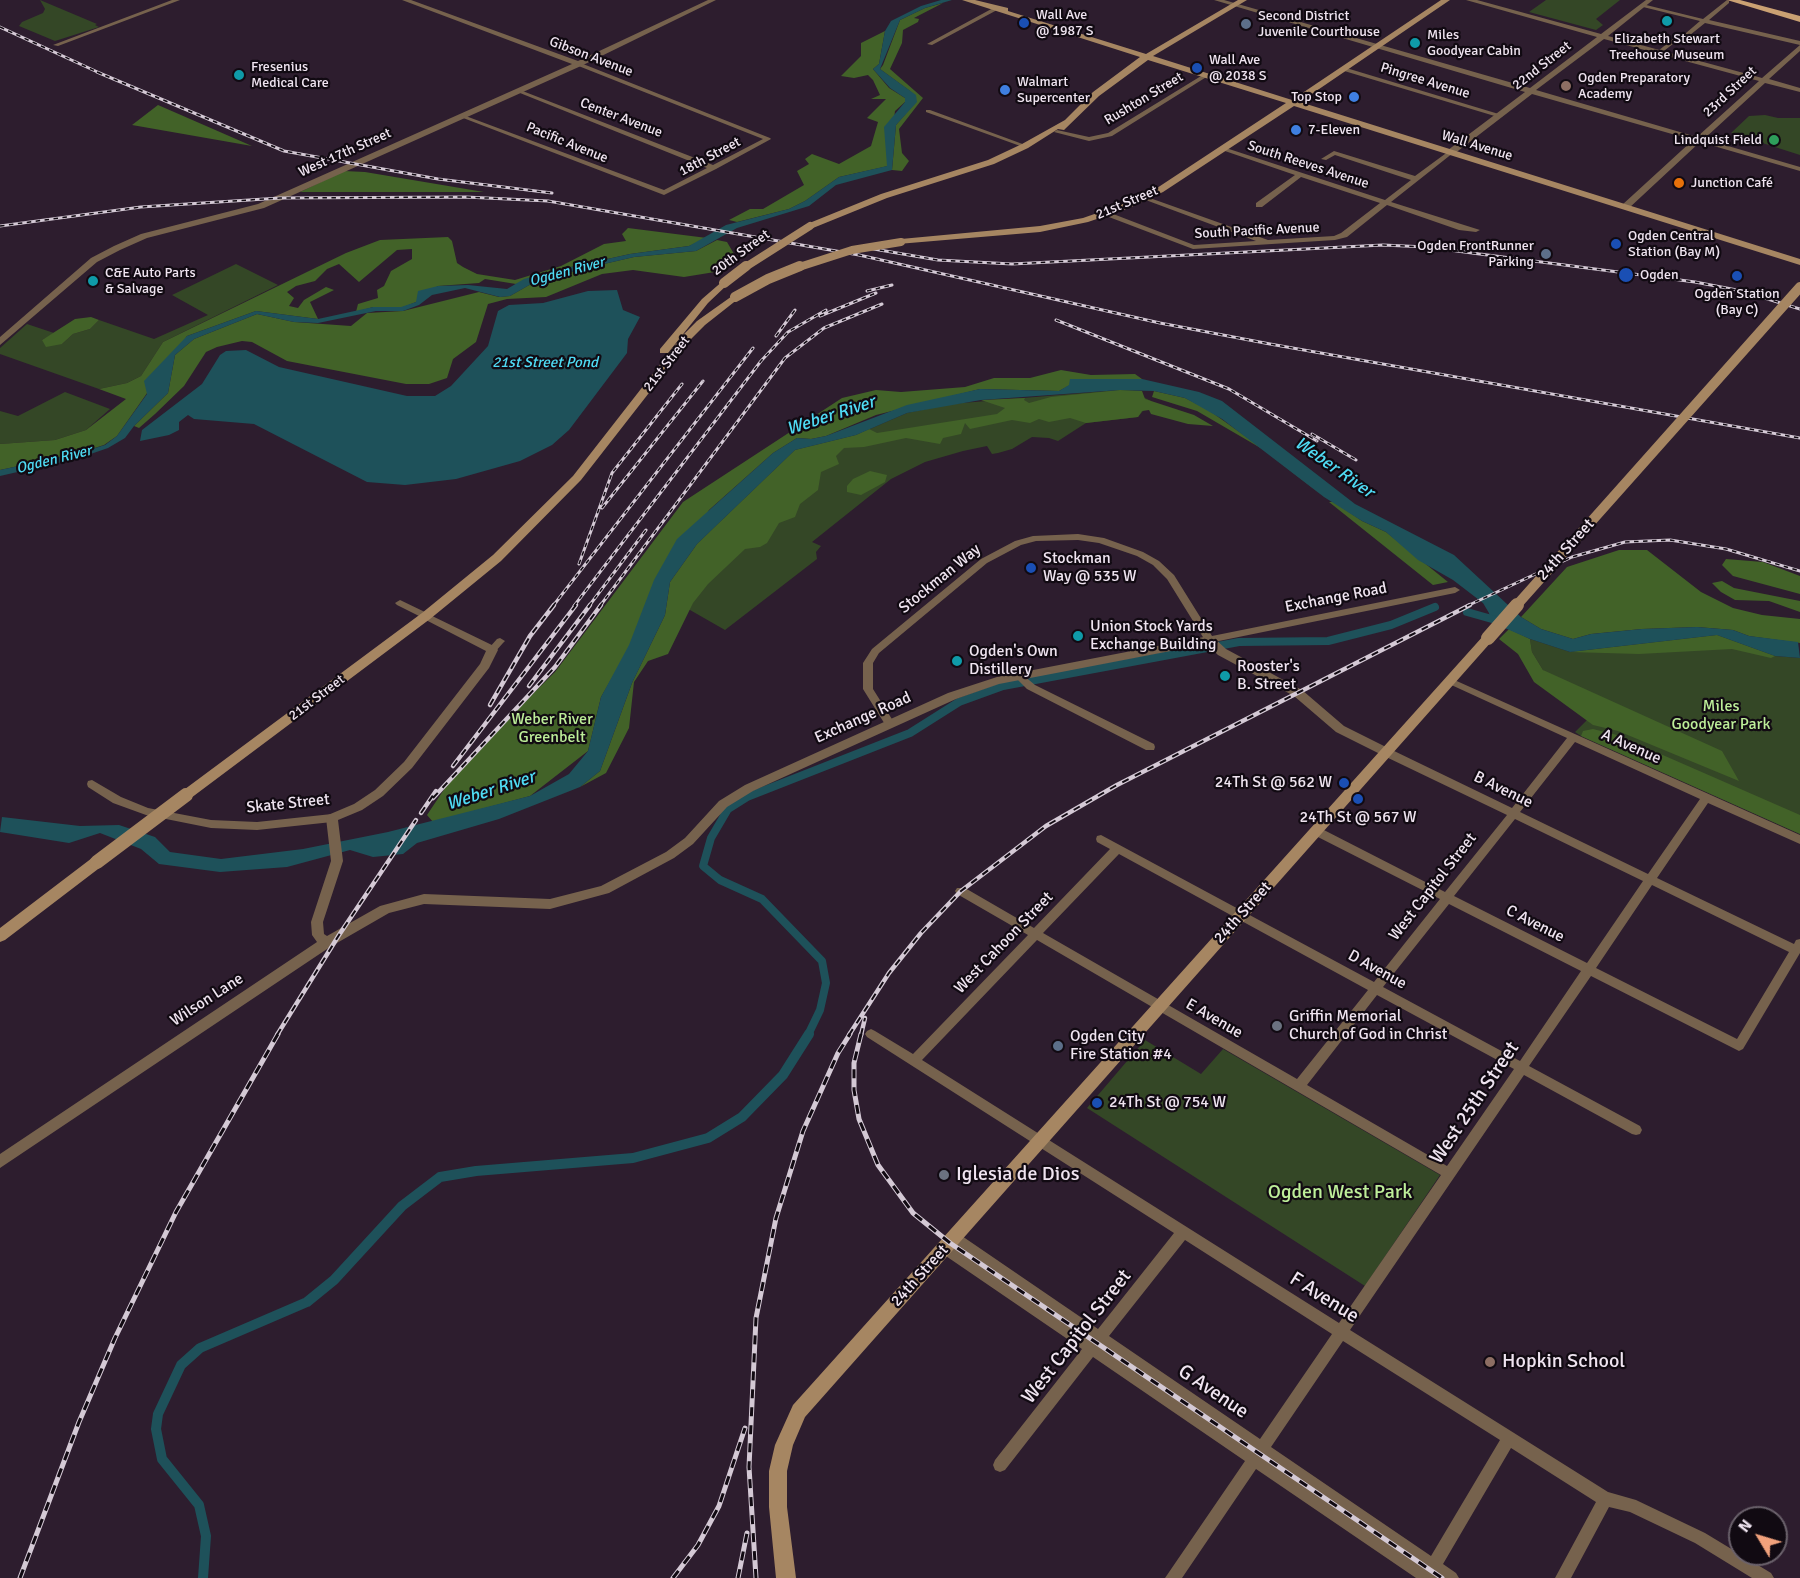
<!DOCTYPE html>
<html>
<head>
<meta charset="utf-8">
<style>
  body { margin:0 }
  #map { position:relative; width:1800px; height:1578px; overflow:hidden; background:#2d1d2e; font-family:Signika,sans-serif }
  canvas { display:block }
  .north { position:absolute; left:1728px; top:1506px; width:60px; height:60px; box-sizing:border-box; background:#110a12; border:2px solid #6a616b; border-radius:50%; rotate:308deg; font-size:16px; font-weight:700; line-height:24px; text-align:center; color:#efe4f0 }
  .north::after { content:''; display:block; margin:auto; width:21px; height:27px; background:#f1a17c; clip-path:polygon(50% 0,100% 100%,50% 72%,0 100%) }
</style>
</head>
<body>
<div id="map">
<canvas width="1800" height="1578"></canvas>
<div class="north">N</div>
</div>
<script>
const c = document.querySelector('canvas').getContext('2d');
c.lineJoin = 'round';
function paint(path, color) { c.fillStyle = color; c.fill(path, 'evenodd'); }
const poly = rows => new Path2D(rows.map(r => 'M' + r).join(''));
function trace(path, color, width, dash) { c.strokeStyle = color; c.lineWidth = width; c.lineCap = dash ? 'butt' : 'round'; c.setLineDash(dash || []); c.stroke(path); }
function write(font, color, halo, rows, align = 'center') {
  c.font = font + ' Signika,sans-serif'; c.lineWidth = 4.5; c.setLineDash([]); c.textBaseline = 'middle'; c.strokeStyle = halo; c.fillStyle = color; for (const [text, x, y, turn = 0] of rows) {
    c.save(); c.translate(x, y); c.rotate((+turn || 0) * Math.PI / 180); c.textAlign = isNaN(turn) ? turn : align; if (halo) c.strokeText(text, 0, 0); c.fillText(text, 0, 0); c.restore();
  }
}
const green = poly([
  [40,0,97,24,95,25,99,27,55,41,19,26,22,22,43,13,45,9],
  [1546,0,1620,0,1596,19,1603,25,1596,30,1529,12],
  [1765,115,1778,118,1800,118,1800,155,1731,133,1749,116],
  [236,264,278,285,163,342,141,376,127,383,99,389,0,354,0,348,27,324,54,333,42,340,62,344,73,334,90,329,99,320,154,339,208,315,172,295],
  [1120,390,1142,391,1143,397,1151,401,1138,417,1086,423,1058,441,1049,438,1032,437,1012,449,998,453,992,454,987,446,963,451,925,462,891,479,812,542,821,546,816,552,817,559,725,630,690,610,667,606,697,544,795,450,856,435,907,413,950,404],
  [65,392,110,409,86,430,55,440,0,444,0,411,18,416],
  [1717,635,1775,656,1800,658,1800,834,1581,736,1575,732,1587,720,1543,670,1532,652,1530,639,1570,652],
  [1145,1040,1201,1074,1223,1049,1440,1175,1365,1286,1087,1108]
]);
const forest = poly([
  [943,3,914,18,919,19,918,22,903,30,902,43,890,69,923,98,899,129,902,153,909,161,902,171,892,170,896,125,916,102,910,91,880,69,883,65,900,20,925,8],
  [885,31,879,64,873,69,889,88,905,98,905,102,895,111,888,166,839,177,805,201,789,209,737,222,729,220,750,209,763,209,804,185,797,171,809,164,805,159,812,154,839,164,871,146,878,122,867,118,886,99,871,99,880,95,873,80,868,75,854,78,841,76,861,56,861,43],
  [158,105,252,146,132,125],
  [344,171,365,172,484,192,300,192],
  [628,228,707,238,689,246,630,254,553,271,516,284,485,279,479,283,438,286,416,302,401,308,373,307,356,312,358,304,378,298,377,290,384,286,391,271,412,259,412,249,397,250,359,282,339,264,327,269,315,281,296,286,287,292,294,298,289,306,298,308,304,300,326,287,334,290,310,302,318,319,256,311,187,336,117,436,104,445,79,453,0,470,0,444,55,440,86,430,126,399,99,389,127,383,141,376,163,342,346,253,380,240,448,237,452,241,457,263,463,267,477,274,515,280,561,266,604,244,626,241,622,234],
  [717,240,727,242,737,259,721,271,684,277,633,270,602,274,546,297,507,299,488,304,476,342,453,359,447,378,429,384,406,384,287,361,252,342,242,341,217,347,206,352,184,386,155,414,139,428,134,426,168,393,175,355,194,339,257,314,294,322,351,326,367,313,403,311,479,292,499,297,510,296,531,284,578,270,634,257,696,251],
  [91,317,99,320,90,329,73,334,62,344,46,347,42,340,75,319],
  [1061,370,1091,375,1135,374,1142,379,1071,379,1070,385,1059,391,980,389,876,415,826,436,811,439,797,438,773,453,709,510,601,697,588,751,530,796,433,822,427,815,459,767,555,672,683,502,842,398,876,390,901,392,965,387,994,378,1030,378],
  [1120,390,1142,391,1145,399,1194,415,1213,426,1188,424,1151,414,1149,410,1142,411,1138,417,1086,423,1070,418,1049,422,1039,419,1030,423,1012,420,970,429,965,423,961,434,943,438,940,444,906,438,864,447,844,448,836,456,839,464,821,472,818,490,800,504,795,517,779,523,767,543,760,547,745,549,708,584,693,603,668,654,648,661,634,682,629,728,606,773,580,787,600,771,632,683,665,615,670,582,697,544,795,450,856,435,869,429,877,433,997,414,1005,408,981,400,1025,398,1024,400,1029,403,1051,397],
  [1154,391,1185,398,1207,409,1269,453,1324,497,1264,450,1197,411,1152,397],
  [870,471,887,475,885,482,861,495,847,492,847,486,853,479],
  [1329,502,1334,502,1362,521,1386,532,1448,582,1433,585],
  [1619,550,1647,550,1701,592,1733,608,1762,615,1800,619,1800,643,1749,636,1733,630,1697,627,1642,629,1591,634,1573,639,1541,629,1521,617,1567,567],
  [1726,559,1763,562,1800,576,1800,594,1733,576,1722,565],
  [1722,581,1734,588,1800,601,1800,612,1769,601,1735,600,1721,592,1712,583],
  [1509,629,1530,639,1532,652,1543,670,1722,751,1739,781,1618,731,1593,725,1534,682,1518,654,1499,639],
  [1717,635,1775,656,1771,658,1732,649,1639,654,1570,652],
  [1593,729,1617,735,1800,815,1800,834,1581,736,1583,731]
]);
const water = poly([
  [941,0,952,0,925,8,900,20,880,69,916,95,917,102,896,125,892,170,836,185,809,206,737,228,696,251,634,257,578,270,531,284,510,296,500,297,465,288,432,295,419,305,403,311,376,311,318,323,294,322,257,314,194,339,175,355,168,393,134,426,125,438,108,448,79,458,0,476,0,470,79,453,105,445,117,436,147,394,144,381,187,336,256,311,318,319,373,307,401,307,416,302,418,291,438,286,468,285,507,289,524,279,553,271,630,254,689,246,726,225,789,209,805,201,839,177,887,166,884,127,905,102,905,98,890,88,873,69,879,64,885,31,891,21,921,6],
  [617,290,623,310,640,317,628,339,627,353,569,430,552,445,520,461,456,479,405,485,367,482,254,424,194,419,188,415,179,422,179,430,169,435,140,441,142,430,202,384,220,355,226,351,246,350,279,367,407,396,435,396,451,386,488,346,498,311,509,305,543,303,588,291],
  [1070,379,1142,379,1199,392,1222,401,1355,504,1454,555,1521,617,1541,629,1573,639,1591,634,1642,629,1697,627,1733,630,1749,636,1798,642,1800,658,1775,656,1717,635,1570,652,1530,639,1491,622,1489,613,1483,603,1453,580,1418,560,1386,532,1362,521,1324,497,1222,419,1185,398,1154,391,1120,390,981,400,907,413,856,435,795,450,697,544,670,582,665,615,632,683,600,771,580,787,499,819,417,843,403,854,373,857,350,850,287,867,220,872,159,864,141,849,100,833,69,843,0,832,2,817,80,826,119,825,155,837,170,852,221,859,303,849,388,832,530,796,569,774,588,751,601,697,629,645,654,580,677,539,773,453,797,438,811,439,826,436,907,405,980,389,1059,391,1069,385]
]);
const canalFar1 = poly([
  [1467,612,1499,621],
  [808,1035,820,1010,826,983,822,961,762,899,720,880,703,866,711,838,728,809,747,797,910,733,959,702,1003,686,1239,642,1328,641,1391,625,1435,607]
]);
const canal = poly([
  [203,1578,206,1536,199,1505,162,1459,156,1429,158,1414,181,1365,200,1348,307,1302,334,1280,402,1206,440,1177,476,1171,633,1158,708,1138,742,1117,783,1075,809,1034]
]);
const minor = poly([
  [172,0,180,0,58,46,53,45,172,0],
  [1727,0,1729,1,1729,3,1709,20,1800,41,1800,45,1705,23,1690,35,1678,40,1660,54,1658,53,1658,51,1674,38,1686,33,1700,21,1639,6,1642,4,1703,19,1727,0],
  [995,7,998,9,997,10,932,45,927,44,995,7],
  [578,62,770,138,771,139,716,169,664,195,458,116,463,115,664,190,707,168,515,91,520,90,713,165,763,139,576,65,576,63,578,62],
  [1343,67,1502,115,1503,116,1498,117,1341,70,1340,69,1343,67],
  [1206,73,1209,75,1208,76,1112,136,1089,141,1054,132,1057,130,1089,137,1108,133,1206,73],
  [926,110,930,110,1028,146,1023,147,926,112,926,110],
  [1222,148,1226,148,1385,200,1411,180,1335,155,1326,160,1321,159,1334,151,1415,176,1449,151,1453,151,1453,153,1391,202,1480,230,1476,232,1459,230,1387,205,1347,237,1335,240,1193,249,1101,214,1108,212,1194,245,1256,241,1143,199,1143,197,1147,197,1268,240,1334,236,1341,233,1380,203,1301,177,1262,207,1256,207,1256,203,1295,175,1222,150,1222,148],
  [1078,534,1104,538,1143,552,1159,561,1174,575,1212,636,1455,587,1460,590,1455,593,1209,643,1206,642,1167,579,1153,565,1137,556,1099,543,1078,540,1036,541,1021,545,987,563,879,653,873,663,873,689,895,724,894,726,886,726,863,689,863,663,872,649,981,559,1015,541,1033,536,1078,534],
  [400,600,429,614,431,616,429,618,423,618,397,605,395,603,400,600],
  [500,638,505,641,503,643,495,652,489,652,487,650,489,648,497,639,500,638],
  [1020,674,1023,675,1035,685,1154,744,1155,747,1154,750,1146,750,1027,689,1015,677,1020,674],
  [1450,678,1800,835,1800,844,1708,803,1657,878,1794,944,1796,940,1800,939,1800,953,1743,1049,1739,1051,1591,976,1529,1066,1640,1126,1642,1130,1640,1134,1636,1135,1632,1134,1524,1075,1350,1330,1608,1492,1636,1500,1705,1533,1771,1573,1774,1578,1752,1578,1695,1543,1630,1512,1609,1507,1571,1578,1555,1578,1596,1502,1511,1448,1443,1564,1456,1573,1459,1578,1416,1578,1256,1469,1182,1578,1165,1578,1245,1461,1093,1357,1005,1470,1000,1472,995,1470,993,1465,995,1460,1082,1349,940,1252,938,1248,940,1244,945,1242,950,1244,1090,1339,949,1242,947,1238,949,1234,954,1232,959,1234,1098,1329,1174,1233,867,1037,865,1034,867,1031,871,1029,875,1031,913,1054,1028,935,957,894,955,891,957,888,965,888,1034,928,1110,849,1097,842,1096,839,1097,836,1101,835,1374,982,1440,899,1312,834,1311,831,1312,828,1320,828,1445,892,1507,815,1382,755,1381,752,1382,749,1390,749,1512,808,1567,738,1447,683,1445,681,1450,678],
  [1575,742,1700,799,1648,874,1520,812,1575,742],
  [1515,819,1643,881,1587,963,1454,896,1515,819],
  [1119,854,1368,990,1297,1079,1043,933,1119,854],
  [1652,885,1789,952,1737,1039,1596,968,1652,885],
  [1449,904,1581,971,1520,1061,1383,987,1449,904],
  [1037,940,1441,1175,1339,1323,922,1060,1037,940],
  [1377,995,1514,1069,1447,1166,1307,1085,1377,995],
  [1185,1240,1332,1334,1260,1439,1109,1336,1185,1240],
  [1343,1341,1500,1440,1431,1556,1271,1447,1343,1341],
  [92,780,121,797,148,808,211,820,257,822,332,814,337,818,332,822,257,830,211,828,146,815,113,803,88,787,87,784,88,781,92,780]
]);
const tertiary = poly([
  [402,0,411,0,578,61,708,0,716,0,581,66,264,208,147,238,120,250,97,262,0,345,0,337,91,258,114,246,141,234,258,204,572,64,402,0],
  [1214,0,1224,0,1530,88,1597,37,1466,0,1477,0,1601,34,1646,0,1653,0,1608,36,1762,78,1800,45,1800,51,1769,79,1800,88,1800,92,1765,83,1704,139,1800,167,1800,171,1700,142,1628,209,1622,209,1622,205,1693,140,1532,94,1454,154,1448,154,1448,150,1525,92,1214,0],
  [1604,39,1759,81,1697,137,1536,90,1604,39],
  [426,613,496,647,498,650,489,668,412,768,383,796,362,810,338,820,343,861,323,922,324,934,327,936,380,906,424,894,550,899,601,886,666,852,685,838,719,801,745,785,948,693,997,677,1209,636,1213,637,1226,649,1302,690,1344,726,1390,749,1392,752,1390,755,1382,755,1336,732,1294,696,1218,655,1207,644,999,684,956,699,753,791,727,807,693,844,674,858,609,893,550,909,424,904,389,913,330,947,0,1168,0,1154,317,942,312,935,311,922,331,861,326,818,328,815,354,804,375,790,404,762,480,664,486,651,422,618,421,616,426,613]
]);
const secondary = poly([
  [962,0,975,0,1008,8,1008,11,1146,54,1238,0,1247,0,1153,56,1292,100,1441,0,1450,0,1300,102,1800,259,1800,265,1294,106,1163,192,1129,208,1088,222,1040,232,898,244,898,240,901,239,1040,226,1083,218,1123,204,1157,188,1286,103,1148,60,1099,96,1064,130,1058,129,1028,148,994,164,887,198,813,228,807,228,807,224,881,194,988,160,1022,144,1065,120,1093,92,1140,57,962,0],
  [724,280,727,281,727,285,708,303,668,353,660,353,660,349,702,299,724,280],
  [735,294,738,295,738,299,705,325,691,339,581,480,501,561,430,619,191,798,181,798,179,795,181,792,422,613,493,555,573,476,683,335,697,321,735,294],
  [1488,634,1492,635,1494,638,1492,641,805,1417,793,1445,787,1471,787,1507,796,1578,776,1578,769,1507,769,1471,775,1445,793,1405,1484,635,1488,634],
  [97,857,102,858,104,862,102,866,5,940,0,942,0,928,92,858,97,857]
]);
const primary = poly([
  [1727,0,1740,0,1800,16,1800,22,1727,0]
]);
const railFar2 = poly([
  [0,27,104,75],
  [97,72,284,151,438,179,552,193],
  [0,226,141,207,280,198,466,197,548,201,859,255,1160,323,1270,344,1800,438],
  [862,247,938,260,1012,264,1383,245,1426,247,1695,282,1742,291,1800,309],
  [867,291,892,285],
  [820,316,876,293],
  [1056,320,1229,389,1317,441],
  [776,336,795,310],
  [1312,434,1356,460],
  [602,508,703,381],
  [579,564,612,473,682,384],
  [553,606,753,348],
  [574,606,761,361,788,332,826,310],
  [589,606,646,530],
  [600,606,785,358,824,328,882,304],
  [1467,606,1572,557,1625,542,1670,540,1726,549,1800,571]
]);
const railFar1 = poly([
  [529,686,590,605],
  [490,705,530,636,554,605],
  [453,766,576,605],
  [433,798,555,667,601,605],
  [421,813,436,791],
  [277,1035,339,935,416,820],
  [849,1035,889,973,921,933,961,891,1046,826,1117,785,1470,605],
  [861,1035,865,1018]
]);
const rail = poly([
  [861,1034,854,1063,854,1090,859,1119,878,1165,913,1213,950,1243,1442,1578],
  [20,1578,79,1422,115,1338,176,1212,278,1034],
  [673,1578,698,1545,719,1506,745,1428],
  [738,1578,747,1533],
  [756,1578,749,1467,756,1318,776,1218,803,1131,838,1053,850,1034]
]);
const secondaryBridgeFar2 = poly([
  [744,268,810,226],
  [796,268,852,250,901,242]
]);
const secondaryBridgeFar1 = poly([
  [724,283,746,266],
  [735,297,768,279,800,266],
  [1516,606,1800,287]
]);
const secondaryBridge = poly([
  [1488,638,1517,605],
  [97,862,186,795]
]);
const markers = [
  [1667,21,6,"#0f9aa8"],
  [1024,23,6,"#1a4fb4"],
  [1246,24,6,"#5c6f8a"],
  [1415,43,6,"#0f9aa8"],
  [1197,68,6,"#1a4fb4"],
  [239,75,6,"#0f9aa8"],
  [1566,86,6,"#8d6e63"],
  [1005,90,6,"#3f7fe0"],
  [1354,97,6,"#3f7fe0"],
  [1296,130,6,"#3f7fe0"],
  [1774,140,6,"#2e9e5b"],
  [1679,183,6,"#e8710a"],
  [1616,244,6,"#1a4fb4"],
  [1546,254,6,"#5c6f8a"],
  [1626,275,8,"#1a4fb4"],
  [1737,276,6,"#1a4fb4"],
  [93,281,6,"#0f9aa8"],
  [1031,568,6,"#1a4fb4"],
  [1078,636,6,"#0f9aa8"],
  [957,661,6,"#0f9aa8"],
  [1225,676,6,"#0f9aa8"],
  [1344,783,6,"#1a4fb4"],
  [1358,799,6,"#1a4fb4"],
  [1277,1026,6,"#6b7280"],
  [1058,1046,6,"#5c6f8a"],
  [1097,1103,6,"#1a4fb4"],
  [944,1175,6,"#6b7280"],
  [1490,1362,6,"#8d6e63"]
];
const farPoinames = [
  ["Wall Ave",1036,15],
  ["@ 1987 S",1036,31],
  ["Second District",1258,16],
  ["Juvenile Courthouse",1258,32],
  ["Miles",1427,35],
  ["Goodyear Cabin",1427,51],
  ["Elizabeth Stewart",1667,39,"center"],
  ["Treehouse Museum",1667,55,"center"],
  ["Wall Ave",1209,60],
  ["@ 2038 S",1209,76],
  ["Fresenius",251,67],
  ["Medical Care",251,83],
  ["Ogden Preparatory",1578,78],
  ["Academy",1578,94],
  ["Walmart",1017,82],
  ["Supercenter",1017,98],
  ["Top Stop",1342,97,"right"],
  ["7-Eleven",1308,130],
  ["Lindquist Field",1762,140,"right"],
  ["Junction Café",1691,183],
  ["Ogden Central",1628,236],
  ["Station (Bay M)",1628,252],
  ["Ogden FrontRunner",1534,246,"right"],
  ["Parking",1534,262,"right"],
  ["C&E Auto Parts",105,273],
  ["& Salvage",105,289],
  ["Ogden",1640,275],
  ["Ogden Station",1737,294,"center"],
  ["(Bay C)",1737,310,"center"]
];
const farStreetnames = [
  ["Gibson Avenue",591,57,21],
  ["22nd Street",1542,66,-38],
  ["Pingree Avenue",1425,81,17],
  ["23rd Street",1730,92,-43],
  ["Rushton Street",1144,99,-31],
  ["Center Avenue",621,118,21],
  ["Pacific Avenue",567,143,22],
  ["Wall Avenue",1477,146,17],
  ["West 17th Street",345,153,-24],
  ["18th Street",710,157,-28],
  ["South Reeves Avenue",1308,165,18],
  ["21st Street",1127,203,-23],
  ["South Pacific Avenue",1257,231,-3],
  ["20th Street",741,253,-36],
  ["21st Street",667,364,-52],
  ["21st Street",317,698,-37]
];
const farWaternames = [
  ["Ogden River",567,272,-15],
  ["21st Street Pond",545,363],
  ["Ogden River",54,460,-14]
];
const streetNames = [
  ["24th Street",1566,550,-48],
  ["Stockman Way",940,579,-39],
  ["Exchange Road",1336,598,-11],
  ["Exchange Road",863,718,-24],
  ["A Avenue",1631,747,24],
  ["B Avenue",1503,790,26],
  ["Skate Street",288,804,-6],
  ["West Capitol Street",1433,887,-52],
  ["24th Street",1243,913,-48],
  ["C Avenue",1535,924,27],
  ["West Cahoon Street",1004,943,-46],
  ["D Avenue",1377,970,29],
  ["Wilson Lane",207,1000,-33],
  ["E Avenue",1214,1019,30],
  ["24th Street",920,1276,-48]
];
const poiNames = [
  ["Stockman",1043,559],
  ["Way @ 535 W",1043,577],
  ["Union Stock Yards",1090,627],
  ["Exchange Building",1090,645],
  ["Ogden's Own",969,652],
  ["Distillery",969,670],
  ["Rooster's",1237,667],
  ["B. Street",1237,685],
  ["24Th St @ 562 W",1332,783,"right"],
  ["24Th St @ 567 W",1358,818,"center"],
  ["Griffin Memorial",1289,1017],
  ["Church of God in Christ",1289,1035],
  ["Ogden City",1070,1037],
  ["Fire Station #4",1070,1055],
  ["24Th St @ 754 W",1109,1103]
];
const parkNames = [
  ["Miles",1721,707],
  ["Goodyear Park",1721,725],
  ["Weber River",552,720],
  ["Greenbelt",552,738]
];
const waterNames = [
  ["Weber River",831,416,-18],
  ["Weber River",1334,468,35],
  ["Weber River",491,791,-18]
];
const nearStreetnames = [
  ["West 25th Street",1475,1103,-56],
  ["F Avenue",1324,1298,32],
  ["West Capitol Street",1077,1337,-52],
  ["G Avenue",1213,1392,34]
];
const nearPoinames = [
  ["Iglesia de Dios",956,1175],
  ["Hopkin School",1502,1362]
];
const nearParknames = [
  ["Ogden West Park",1340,1193]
];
paint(green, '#344726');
paint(forest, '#426228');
paint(water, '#1e515a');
trace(canalFar1, '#1e515a', 8);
trace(canal, '#1e515a', 10);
paint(minor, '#76624d');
paint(tertiary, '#76624d');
paint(secondary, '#a68662');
paint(primary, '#caa173');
trace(railFar2, '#d4c9d5', 3);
trace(railFar1, '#d4c9d5', 4.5);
trace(rail, '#d4c9d5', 5);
trace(railFar2, '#110a12', 1.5, [4.5]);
trace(railFar1, '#110a12', 2, [7]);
trace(rail, '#110a12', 3, [9]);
trace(secondaryBridgeFar2, '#a68662', 8);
trace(secondaryBridgeFar1, '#a68662', 10);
trace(secondaryBridge, '#a68662', 14);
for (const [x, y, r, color] of markers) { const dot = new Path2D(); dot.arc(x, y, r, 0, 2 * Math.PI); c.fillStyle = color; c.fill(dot); trace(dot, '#110a12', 2); }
write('14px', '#efe4f0', '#110a12', farPoinames, 'left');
write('14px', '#efe4f0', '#110a12', farStreetnames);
write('italic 15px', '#4fdbf4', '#110a12', farWaternames);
write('16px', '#efe4f0', '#110a12', streetNames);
write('16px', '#efe4f0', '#110a12', poiNames, 'left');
write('16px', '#bdee99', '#110a12', parkNames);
write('italic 18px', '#4fdbf4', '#110a12', waterNames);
write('20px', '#efe4f0', '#110a12', nearStreetnames);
write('20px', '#efe4f0', '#110a12', nearPoinames, 'left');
write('20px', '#bdee99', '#110a12', nearParknames);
</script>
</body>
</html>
